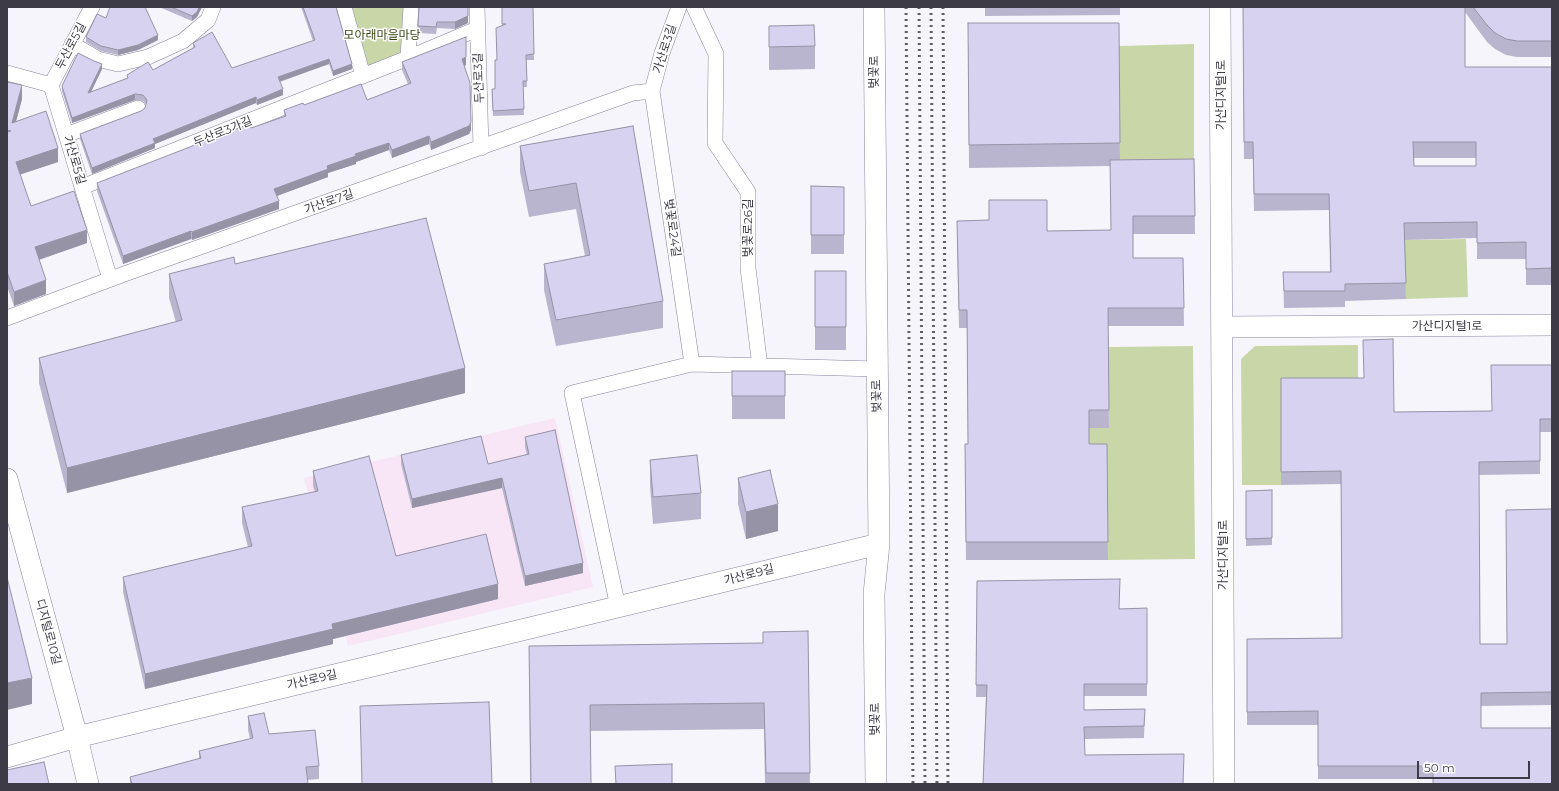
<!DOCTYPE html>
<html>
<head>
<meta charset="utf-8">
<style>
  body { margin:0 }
  #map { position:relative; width:1559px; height:791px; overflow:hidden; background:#f6f5fb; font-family:Montserrat,sans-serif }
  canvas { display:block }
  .frame { position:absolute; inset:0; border:8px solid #3c3b46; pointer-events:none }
  .scale { position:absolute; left:1417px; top:761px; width:113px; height:18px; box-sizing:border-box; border:2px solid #3c3b46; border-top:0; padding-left:5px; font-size:12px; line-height:14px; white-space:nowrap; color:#3c3b46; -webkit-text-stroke:3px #fff; paint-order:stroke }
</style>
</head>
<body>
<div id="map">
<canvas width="1559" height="791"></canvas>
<div class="frame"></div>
<div class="scale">50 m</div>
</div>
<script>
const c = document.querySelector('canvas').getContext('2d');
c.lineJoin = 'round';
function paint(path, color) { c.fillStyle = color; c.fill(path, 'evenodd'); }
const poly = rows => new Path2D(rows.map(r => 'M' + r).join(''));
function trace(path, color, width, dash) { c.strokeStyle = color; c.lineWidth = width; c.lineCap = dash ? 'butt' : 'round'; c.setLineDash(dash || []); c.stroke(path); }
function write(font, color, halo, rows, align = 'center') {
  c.font = font + ' Montserrat,"Noto Sans KR",sans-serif'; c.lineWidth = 3; c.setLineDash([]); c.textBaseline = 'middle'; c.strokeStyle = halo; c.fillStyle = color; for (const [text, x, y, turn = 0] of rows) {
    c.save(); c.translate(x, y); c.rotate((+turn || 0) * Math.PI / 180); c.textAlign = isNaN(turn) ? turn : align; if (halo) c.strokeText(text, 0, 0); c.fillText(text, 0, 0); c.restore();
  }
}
const commercial = poly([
  [555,418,593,587,348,646,304,478]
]);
const green = poly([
  [344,7,411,7,408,58,363,76],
  [1194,44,1194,165,1120,166,1119,46],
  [1466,239,1468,297,1406,299,1404,240],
  [1358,345,1358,391,1281,485,1242,485,1241,359,1255,346],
  [1193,346,1195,559,1108,560,1107,462,1089,462,1089,428,1109,428,1108,347]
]);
const street = poly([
  [344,7,363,76],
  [477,7,481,148],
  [679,7,662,53,652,91,692,364],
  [694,7,716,54,715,143,748,192,748,268,760,367],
  [72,44,98,59,118,64,148,57,183,41,208,20,213,7],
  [408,58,411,7],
  [7,73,51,85,110,279],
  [51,85,92,7],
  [66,135,138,108],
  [82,187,408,58,477,29],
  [7,318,127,273,633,93,652,91],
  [618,607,572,393,692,364,877,369]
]);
const secondary = poly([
  [874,7,879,544,874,594,876,784],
  [1220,7,1224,784],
  [1222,327,1552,325],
  [7,479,77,737,88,784],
  [7,757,77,737,879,544]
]);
const rail = poly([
  [906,7,913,784],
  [919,7,925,784],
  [931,7,937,784],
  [943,7,948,784]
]);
const wall = poly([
  [159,7,202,7,197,17,192,21],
  [301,7,336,7,352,69,333,76,329,64,280,82,283,95,257,105,256,103,155,144,155,148,92,174,80,139,80,134,141,111,145,108,146,104,143,101,135,100,72,123,62,91,62,86,102,69,91,92,127,78,127,75,153,70,193,48,193,43,232,68,313,41],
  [468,7,468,23,455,29,437,28,436,34,418,33,418,26],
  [502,7,533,7,534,60,526,60,527,87,523,87,524,115,493,116,492,89,495,89,502,25],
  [985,7,1120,7,1120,15,985,16],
  [1243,7,1552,7,1552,57,1517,57,1506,55,1495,49,1487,42,1465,12,1465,67,1552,67,1552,285,1526,285,1526,259,1477,259,1477,238,1405,240,1406,299,1345,301,1345,307,1284,308,1283,272,1330,272,1329,210,1254,211,1253,159,1244,159],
  [1414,158,1476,158,1476,166,1414,166],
  [106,18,158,40,138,50,118,55,101,51,86,42,86,37],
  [1119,23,1120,160,1194,159,1195,234,1133,234,1133,258,1183,258,1184,326,1108,326,1109,428,1089,428,1089,444,1107,444,1108,560,966,560,965,444,968,444,967,328,959,328,957,239,1047,231,1111,230,1110,166,969,168,968,46],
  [769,26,815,46,815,69,769,70],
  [402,62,466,65,464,66,471,130,469,134,431,150,429,144,392,158,389,150,356,162,356,164,328,173,328,177,277,196,279,209,192,240,191,239,123,264,97,191,97,183,284,117,284,110,304,105,367,100,408,84,402,70],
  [7,82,22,99,16,122,58,162,20,174,31,206,87,243,39,260,46,294,14,306,7,286],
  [633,126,663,301,663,328,556,346,544,290,544,264,585,256,576,209,529,217,520,172,520,146],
  [811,186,844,187,844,254,811,254],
  [235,264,465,393,67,493,39,383,39,358,176,322,169,298,169,274],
  [815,271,846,271,846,350,815,350],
  [1552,365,1552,432,1540,432,1540,474,1479,475,1480,644,1507,644,1552,509,1552,705,1481,706,1481,728,1552,728,1552,784,1433,784,1433,779,1318,779,1318,725,1247,725,1247,639,1342,638,1341,484,1281,485,1281,378,1394,412,1492,411],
  [732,371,785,371,785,419,732,419],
  [525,437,583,573,525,586,502,488,412,508,401,464,401,455,488,464,527,455,525,447],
  [650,460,701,493,701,519,653,524,650,486],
  [313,471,396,556,498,599,333,639,333,644,145,689,123,592,123,577,248,547,242,523,242,507,315,492,313,486],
  [738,478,778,531,746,539,738,504],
  [1272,490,1272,545,1246,546,1246,491],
  [977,581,1119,609,1147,608,1147,696,1084,696,1084,710,1145,709,1144,738,1084,739,983,784,986,697,976,697],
  [808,631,810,784,765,784,764,729,590,731,591,784,530,784,529,646,763,643],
  [360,706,492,784,362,784],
  [248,716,269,734,319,766,319,779,307,780,308,784,130,784,130,777,199,759,199,751,250,739,248,730]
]);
const shadedWall = poly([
  [199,7,202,7,197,17,192,21,192,16],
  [468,7,468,23,455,29,455,22],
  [158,35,158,40,138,50,118,55,118,50],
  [466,37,466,65,462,67,462,59],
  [329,59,329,64,278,82,278,77],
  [102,64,102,69,88,98,88,93],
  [352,64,352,69,333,76,333,71],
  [22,85,22,99,12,136,12,123],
  [283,89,283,95,257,105,257,100],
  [135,94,135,100,72,123,72,118],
  [256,97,256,103,155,144,155,148,92,174,92,168,153,139],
  [471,122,471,130,469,134,431,150,431,142],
  [429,136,429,144,392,158,392,150],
  [389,143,389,150,356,162,356,164,328,173,328,177,274,197,274,189,327,166,355,154],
  [58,148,58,162,16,176,16,162],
  [279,201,279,209,192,240,192,232],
  [87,230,87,243,35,261,35,247],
  [191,231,191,239,123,264,123,256],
  [46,280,46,294,14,306,14,292],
  [465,368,465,393,67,493,67,468],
  [502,478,502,488,412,508,412,499],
  [778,504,778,531,746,539,746,512],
  [583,563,583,573,525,586,525,576],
  [498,584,498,599,333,639,333,644,145,689,145,674,332,624],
  [32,678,32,704,7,710,7,683]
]);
const building = poly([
  [110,7,145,7,158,35,138,45,118,50,101,46,86,37,97,14,106,18,110,7],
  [171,7,199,7,197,12,192,16,171,7],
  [303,7,336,7,352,64,333,71,329,59,278,77,283,89,257,100,256,97,153,139,155,143,92,168,80,134,141,111,145,108,147,100,143,95,135,94,72,118,62,86,78,53,94,61,102,64,88,93,128,78,127,75,148,62,153,70,195,47,193,43,212,32,232,68,315,40,303,7],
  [419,7,468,7,468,16,455,22,437,22,436,27,418,26,419,7],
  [502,7,533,7,534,54,526,55,527,81,523,81,524,109,493,111,492,89,495,89,495,60,497,60,496,28,506,24,502,24,502,7],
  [1243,7,1465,7,1465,67,1552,67,1552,268,1526,269,1526,242,1477,243,1477,222,1404,223,1406,283,1345,284,1345,291,1284,291,1283,272,1331,272,1329,194,1254,194,1253,142,1244,142,1243,7],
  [1413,142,1476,142,1476,166,1414,166,1413,142],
  [1473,7,1552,7,1552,41,1517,41,1506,39,1495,33,1487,25,1473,7],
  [968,23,1119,23,1120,143,969,145,968,23],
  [814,25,815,46,769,47,769,26,814,25],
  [466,37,466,57,462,59,470,83,471,122,469,126,431,142,429,136,392,150,389,143,355,154,356,156,327,166,328,169,274,189,279,201,192,232,191,231,123,256,97,183,249,124,251,128,286,116,284,110,303,103,304,105,361,84,367,100,411,83,402,62,466,37],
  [7,82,22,85,12,123,46,111,58,148,16,162,31,206,74,191,87,230,35,247,46,280,14,292,7,272,7,132,11,131,7,130,7,82],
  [633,126,663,301,556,320,544,264,590,255,576,183,529,191,520,146,633,126],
  [1194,159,1195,216,1133,216,1133,258,1183,258,1184,308,1108,308,1109,410,1089,410,1089,444,1107,444,1108,542,966,542,965,444,968,444,967,310,959,310,957,221,989,220,989,200,1047,200,1047,231,1111,230,1110,160,1194,159],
  [811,186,844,187,844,235,811,235,811,186],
  [426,218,465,368,67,468,39,358,182,320,169,274,234,257,235,264,426,218],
  [815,271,846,271,846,327,815,327,815,271],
  [1393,339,1394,412,1492,411,1491,365,1552,365,1552,419,1540,419,1540,461,1479,462,1480,644,1507,644,1506,510,1552,509,1552,692,1481,693,1481,728,1552,728,1552,784,1433,784,1433,766,1318,766,1318,711,1247,712,1247,639,1342,638,1341,471,1281,472,1281,378,1364,378,1363,340,1393,339],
  [732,371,785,371,785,396,732,396,732,371],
  [555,430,583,563,525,576,502,478,412,499,401,455,481,436,488,464,529,454,525,437,555,430],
  [697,455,701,493,653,497,650,460,697,455],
  [369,456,396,556,486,534,498,584,332,624,333,629,145,674,123,577,252,546,242,507,318,491,313,471,369,456],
  [770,470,778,504,746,512,738,478,770,470],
  [1272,490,1272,538,1246,539,1246,491,1272,490],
  [7,577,32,678,7,683,7,577],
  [1120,579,1119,609,1147,608,1147,684,1084,684,1084,710,1145,709,1144,726,1084,727,1085,755,1184,754,1183,784,983,784,987,685,976,685,977,581,1120,579],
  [808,631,810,773,766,773,764,703,590,705,591,784,531,784,529,646,763,643,763,632,808,631],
  [489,702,492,784,362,784,360,706,489,702],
  [264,713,269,734,315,730,319,766,306,767,308,784,132,784,130,777,201,758,199,751,253,738,248,716,264,713],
  [44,762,49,784,7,784,7,770,44,762],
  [672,764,672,784,616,784,615,766,672,764]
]);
const parkNames = [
  ["모아래마을마당",382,35]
];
const streetNames = [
  ["두산로5길",71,46,-62],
  ["가산로3길",665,49,-72],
  ["벚꽃로",874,72,-90],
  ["두산로3길",479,78,-92],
  ["가산디지털1로",1221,95,-90],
  ["두산로3가길",223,132,-22],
  ["가산로5길",74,160,73],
  ["가산로7길",329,202,-19],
  ["벚꽃로24길",672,228,82],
  ["벚꽃로26길",748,228,-90],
  ["가산디지털1로",1447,326],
  ["벚꽃로",877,396,-91],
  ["가산디지털1로",1223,555,-90],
  ["가산로9길",749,575,-14],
  ["디지털로10길",48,632,75],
  ["가산로9길",312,680,-13],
  ["벚꽃로",875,719,-90]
];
paint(commercial, '#f8e5f6');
paint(green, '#c9d7a8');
trace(street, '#88849f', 16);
trace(secondary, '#88849f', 22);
trace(street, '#fff', 15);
trace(secondary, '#fff', 21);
trace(rail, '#5f5e68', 3, [2, 4]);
paint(wall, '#b9b5ce');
paint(shadedWall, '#9693a7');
paint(building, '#d7d2ef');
trace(building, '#9693a7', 1);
write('12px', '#394413', '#fff', parkNames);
write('12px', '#3c3b46', '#fff', streetNames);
</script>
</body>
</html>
